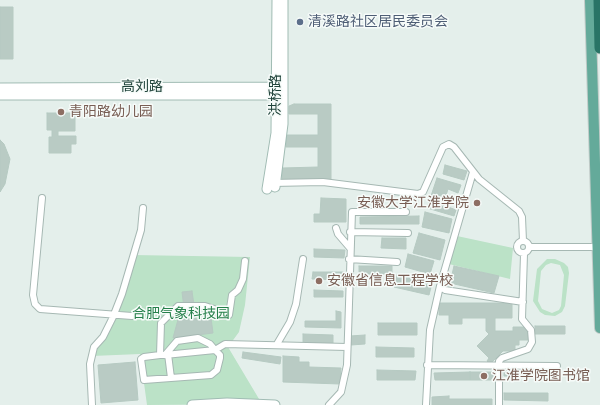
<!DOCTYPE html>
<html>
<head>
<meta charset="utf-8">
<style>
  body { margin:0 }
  canvas { display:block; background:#e4efeb }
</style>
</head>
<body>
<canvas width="600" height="405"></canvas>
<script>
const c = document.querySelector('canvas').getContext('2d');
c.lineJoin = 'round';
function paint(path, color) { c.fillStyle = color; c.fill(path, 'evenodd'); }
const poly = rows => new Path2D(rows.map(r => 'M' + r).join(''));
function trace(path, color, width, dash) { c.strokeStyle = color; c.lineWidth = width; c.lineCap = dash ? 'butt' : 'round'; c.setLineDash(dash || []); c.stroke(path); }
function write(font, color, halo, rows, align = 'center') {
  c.font = font + ' Helvetica,"Noto Sans SC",sans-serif'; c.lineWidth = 3; c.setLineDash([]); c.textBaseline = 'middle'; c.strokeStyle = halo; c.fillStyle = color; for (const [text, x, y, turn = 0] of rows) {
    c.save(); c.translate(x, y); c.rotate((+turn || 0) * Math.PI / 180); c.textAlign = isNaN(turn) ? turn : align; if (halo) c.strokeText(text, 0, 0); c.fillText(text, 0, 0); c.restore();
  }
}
const green = poly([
  [457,236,513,248,510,279,449,264],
  [133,255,250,257,245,305,239,332,228,347,262,404,147,405,140,354,92,356,113,317],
  [547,259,555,259,564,263,568,267,569,273,565,306,562,312,555,316,545,315,540,312,533,301,537,269],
  [551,263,560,265,564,275,561,306,559,310,552,313,542,309,538,301,541,271,546,265]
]);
const building = poly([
  [0,7,13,7,13,59,0,59,0,7],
  [294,104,331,104,331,180,282,180,282,168,318,167,318,147,286,147,286,135,318,135,318,114,289,114,289,106,294,104],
  [47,113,75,113,75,131,58,131,58,136,76,136,76,144,71,144,71,153,49,153,49,137,52,137,52,130,47,130,47,113],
  [0,140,4,144,10,159,5,184,0,192,0,140],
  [445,165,467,171,464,180,443,174,445,165],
  [437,178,461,185,458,193,448,189,443,205,456,210,454,216,427,208,437,178],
  [321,198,346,199,346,222,314,222,314,214,320,214,321,198],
  [425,212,452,219,449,233,422,227,425,212],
  [419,216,419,224,360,224,360,217,419,216],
  [419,233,445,240,440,260,413,253,419,233],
  [382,238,406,238,406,249,381,248,382,238],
  [314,249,345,250,344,258,314,257,314,249],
  [408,254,434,261,430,274,405,267,408,254],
  [359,266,392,266,392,274,359,274,359,266],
  [454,266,499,276,494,293,450,283,454,266],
  [313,272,344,272,344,280,312,279,313,272],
  [397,275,432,283,429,295,394,287,397,275],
  [314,290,343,291,343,297,314,297,314,290],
  [192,291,196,320,211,318,213,333,173,338,179,316,185,316,182,292,192,291],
  [439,303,512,303,512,318,495,318,495,331,513,331,513,327,528,327,528,340,519,340,519,345,515,345,515,351,503,351,490,364,487,361,489,358,477,346,489,334,486,331,486,318,462,318,462,324,449,324,449,315,439,315,439,303],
  [336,311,341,312,341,328,305,327,305,321,336,321,336,311],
  [378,323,417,323,417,335,378,335,378,323],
  [535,326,565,326,565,334,535,334,535,326],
  [303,334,333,335,333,344,303,343,303,334],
  [365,335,365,344,351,345,350,336,365,335],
  [376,347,414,348,414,357,376,357,376,347],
  [243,352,281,357,280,364,242,358,243,352],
  [283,356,299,357,299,362,309,362,309,367,341,368,340,384,283,382,283,356],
  [135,362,138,400,101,403,98,365,135,362],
  [504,368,553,369,553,377,504,376,504,368],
  [377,370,416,371,415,380,377,380,377,370],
  [470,372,470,380,435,380,434,373,470,372],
  [470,372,499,372,499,380,470,380,470,372],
  [504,393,548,393,548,401,504,400,504,393],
  [449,396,449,399,492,399,492,405,432,405,432,397,449,396]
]);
const street = poly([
  [473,172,440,286,445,290,523,302],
  [272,183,323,182,418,194,423,192,443,147,449,144,454,147,479,179,519,211,522,217,523,241],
  [42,198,33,295,35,304,40,309,132,316],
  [336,228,338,234,350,248],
  [350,232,408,233],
  '517 247a6 6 0 1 1 12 0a6 6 0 1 1-12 0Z',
  [530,247,597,247],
  [349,259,397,262],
  [277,344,290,322,296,304,303,259],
  [168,354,171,378],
  [160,355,161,323,178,306,205,306,214,309,224,316,229,315,232,295,238,290,243,279,245,261],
  [165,355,177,341,198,338,210,344,215,350,220,355,220,358,217,370,211,375,144,380,141,359,144,357,160,355,165,355,215,350,225,344,347,347],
  [427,365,557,366],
  [92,405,90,364,94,347,103,337,113,317,122,294,141,230,143,208],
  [329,405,341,392,347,365,352,212,406,212],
  [426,405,430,330,440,286],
  [499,405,499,361,502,358,528,349,532,342,531,330,522,319,524,254]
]);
const secondary = poly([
  [0,88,283,87],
  [0,95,283,95],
  [275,187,283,124,283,0],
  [267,189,276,133,277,0],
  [192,405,227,403,275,405]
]);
const primary = poly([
  [590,0,600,328]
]);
const highway = poly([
  [599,0,600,48]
]);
const markers = [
  [300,22,4,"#5c6f8a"],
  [61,112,4,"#8d6e63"],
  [477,203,4,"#8d6e63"],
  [319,281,4,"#8d6e63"],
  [484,376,4,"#8d6e63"]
];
const serviceNames = [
  ["清溪路社区居民委员会",308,22]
];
const streetNames = [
  ["高刘路",142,87],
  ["洪桥路",276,95,-90]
];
const educationNames = [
  ["青阳路幼儿园",69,112],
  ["安徽大学江淮学院",469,203,"right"],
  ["安徽省信息工程学校",327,281],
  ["江淮学院图书馆",492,376]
];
const parkNames = [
  ["合肥气象科技园",181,314]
];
paint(green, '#bbe2c7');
paint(building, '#b9cbc4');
trace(building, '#b6cac2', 1);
trace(street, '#a6b8b3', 8);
trace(secondary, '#a1bcb4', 11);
trace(primary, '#c1cbc8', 12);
trace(highway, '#c1cbc8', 13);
trace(street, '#fff', 6);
trace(secondary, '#fff', 9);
trace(primary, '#64aa9a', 10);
trace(highway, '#297466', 11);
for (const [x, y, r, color] of markers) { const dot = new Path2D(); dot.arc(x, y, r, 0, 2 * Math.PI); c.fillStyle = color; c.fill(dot); trace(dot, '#f6fbf9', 1.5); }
write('14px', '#4e5e75', '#f6fbf9', serviceNames, 'left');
write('14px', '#21443b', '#f6fbf9', streetNames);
write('14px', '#785e54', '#f6fbf9', educationNames, 'left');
write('14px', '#26804b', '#f6fbf9', parkNames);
</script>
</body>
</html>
